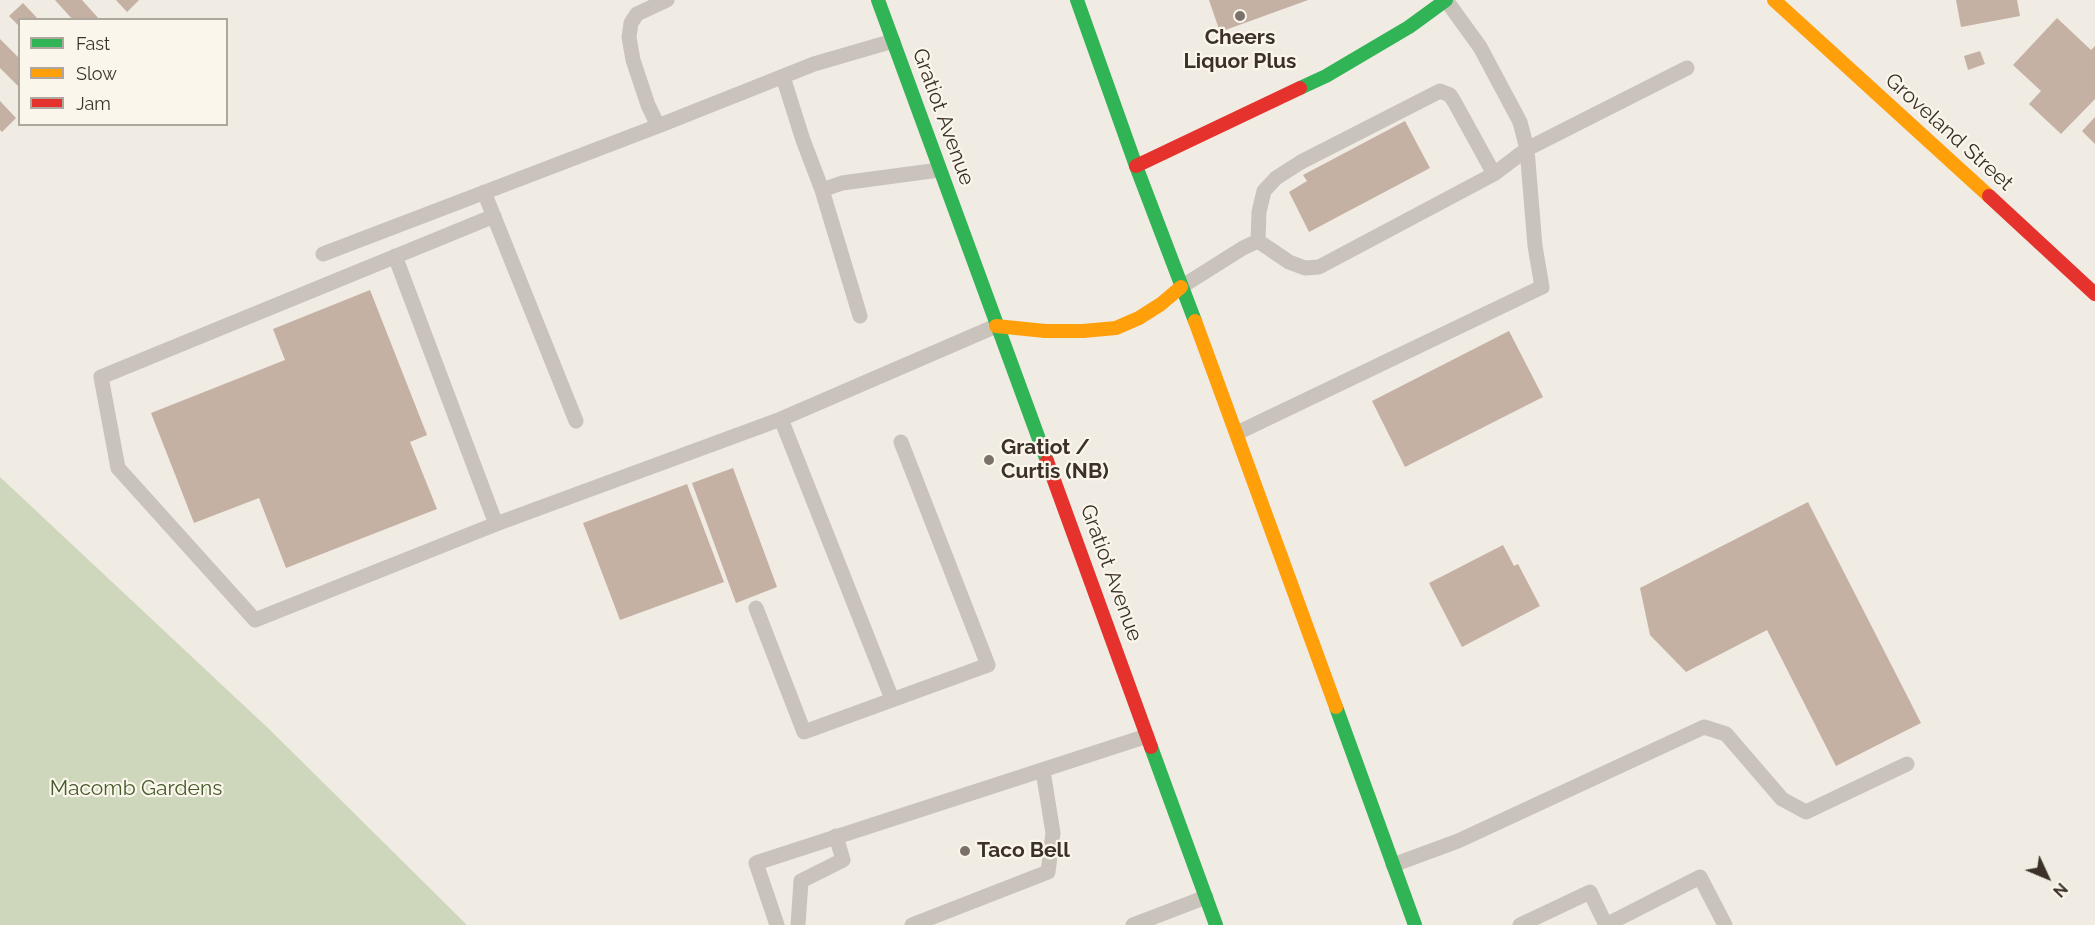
<!DOCTYPE html>
<html>
<head>
<meta charset="utf-8">
<style>
  body { margin:0 }
  #map { position:relative; width:2095px; height:925px; overflow:hidden; background:#f0ebe3; font-family:Raleway,sans-serif }
  canvas { display:block }
  .legend { position:absolute; left:18px; top:18px; width:210px; height:108px; box-sizing:border-box; background:#fbf6eb; border:2px solid #aea79d; margin:0; padding:8px 10px; list-style:none; font-size:18px; color:#3b3129 }
  .legend li { display:flex; align-items:center; gap:12px; height:30px }
  .legend b { width:30px; border:2px solid #aea79d }
  .north { position:absolute; left:2017px; top:847px; width:60px; height:60px; -webkit-text-stroke:4px #fbf6eb; paint-order:stroke; rotate:134deg; font-size:16px; font-weight:700; line-height:24px; text-align:center; color:#3b3129 }
  .north::after { content:''; display:block; margin:auto; width:21px; height:27px; background:#3b3129; clip-path:polygon(50% 0,100% 100%,50% 72%,0 100%) }
</style>
</head>
<body>
<div id="map">
<canvas width="2095" height="925"></canvas>
<ul class="legend">
<li><b style="height:8px;background:#30b455"></b>Fast</li>
<li><b style="height:8px;background:#ff9f0a"></b>Slow</li>
<li><b style="height:8px;background:#e5322d"></b>Jam</li>
</ul>
<div class="north">N</div>
</div>
<script>
const c = document.querySelector('canvas').getContext('2d');
c.lineJoin = 'round';
function paint(path, color) { c.fillStyle = color; c.fill(path, 'evenodd'); }
const poly = rows => new Path2D(rows.map(r => 'M' + r).join(''));
function trace(path, color, width, dash) { c.strokeStyle = color; c.lineWidth = width; c.lineCap = dash ? 'butt' : 'round'; c.setLineDash(dash || []); c.stroke(path); }
function write(font, color, halo, rows, align = 'center') {
  c.font = font + ' Raleway,sans-serif'; c.lineWidth = 4.5; c.setLineDash([]); c.textBaseline = 'middle'; c.strokeStyle = halo; c.fillStyle = color; for (const [text, x, y, turn = 0] of rows) {
    c.save(); c.translate(x, y); c.rotate((+turn || 0) * Math.PI / 180); c.textAlign = isNaN(turn) ? turn : align; if (halo) c.strokeText(text, 0, 0); c.fillText(text, 0, 0); c.restore();
  }
}
const green = poly([
  [0,477,270,730,467,925,0,925]
]);
const building = poly([
  [55,0,82,0,100,20,73,20],
  [116,0,139,0,127,12],
  [1209,0,1308,0,1220,32],
  [1956,0,2017,0,2020,16,1961,27],
  [23,3,39,20,20,20,20,27,9,16],
  [2057,18,2091,50,2095,46,2095,99,2061,134,2029,104,2041,91,2013,65],
  [0,39,20,59,20,88,0,68],
  [1980,51,1985,64,1968,70,1964,56],
  [0,101,16,118,2,132,0,130],
  [2095,117,2095,144,2082,131],
  [1405,121,1430,168,1309,232,1289,192,1307,181,1303,175],
  [370,290,427,435,410,442,437,509,286,568,259,498,194,523,151,413,285,360,273,329],
  [1509,331,1543,397,1405,467,1372,401],
  [733,468,777,587,736,603,692,483],
  [687,484,724,582,620,620,583,523],
  [1808,502,1921,723,1836,766,1767,630,1686,672,1650,635,1640,588],
  [1503,545,1514,566,1518,564,1540,606,1462,647,1429,583]
]);
const lane = poly([
  [667,0,637,14,631,23,629,37,633,60,648,105,658,126,814,64,893,41],
  [783,77,803,140,822,190,842,183,939,170],
  [822,190,860,316],
  [484,192,576,421],
  [494,216,101,377,118,468,255,620,496,524,781,419,996,326],
  [1258,241,1289,262,1305,268,1319,267,1494,174,1527,149,1687,68],
  [1258,241,1259,212,1264,191,1276,178,1301,162,1440,91,1450,95,1455,103,1494,174],
  [323,254,658,126],
  [395,256,496,524],
  [1181,287,1243,248,1258,241],
  [781,419,892,699],
  [1237,433,1542,287,1535,246,1527,149,1520,122,1480,47,1446,0],
  [756,608,804,732,988,665,901,442],
  [1393,865,1458,841,1704,727,1726,734,1782,799,1806,812,1907,764],
  [777,925,756,863,1147,736],
  [798,925,801,881,843,860,836,836],
  [912,925,1048,872,1053,833,1043,771],
  [1133,925,1206,897],
  [1520,925,1590,892,1606,925],
  [1606,925,1700,877,1725,925]
]);
const fast = poly([
  [878,0,1047,461],
  [1077,0,1136,166,1195,321],
  [1300,88,1326,76,1409,27,1446,0],
  [1336,707,1415,925],
  [1151,747,1216,925]
]);
const slow = poly([
  [1774,0,1989,196],
  [1195,321,1336,707],
  [996,326,1045,331,1083,331,1116,328,1139,318,1161,304,1181,287]
]);
const jam = poly([
  [1136,166,1300,88],
  [1989,196,2095,294],
  [1047,461,1151,747]
]);
const markers = [
  [1240,16,6,"#7a726a"],
  [989,460,6,"#7a726a"],
  [965,851,6,"#7a726a"]
];
const poiNames = [
  ["Cheers",1240,38,"center"],
  ["Liquor Plus",1240,62,"center"],
  ["Gratiot /",1001,448],
  ["Curtis (NB)",1001,472],
  ["Taco Bell",977,851]
];
const streetNames = [
  ["Gratiot Avenue",943,117,70],
  ["Groveland Street",1949,132,42],
  ["Gratiot Avenue",1111,573,70]
];
const parkNames = [
  ["Macomb Gardens",136,789]
];
paint(green, '#ced6bc');
paint(building, '#c5b1a4');
trace(lane, '#c9c3bc', 15);
trace(fast, '#30b455', 14);
trace(slow, '#ff9f0a', 14);
trace(jam, '#e5322d', 14);
for (const [x, y, r, color] of markers) { const dot = new Path2D(); dot.arc(x, y, r, 0, 2 * Math.PI); c.fillStyle = color; c.fill(dot); trace(dot, '#fbf6eb', 2); }
write('bold 21px', '#3b3129', '#fbf6eb', poiNames, 'left');
write('21px', '#3b3129', '#fbf6eb', streetNames);
write('21px', '#445b2b', '#fbf6eb', parkNames);
</script>
</body>
</html>
